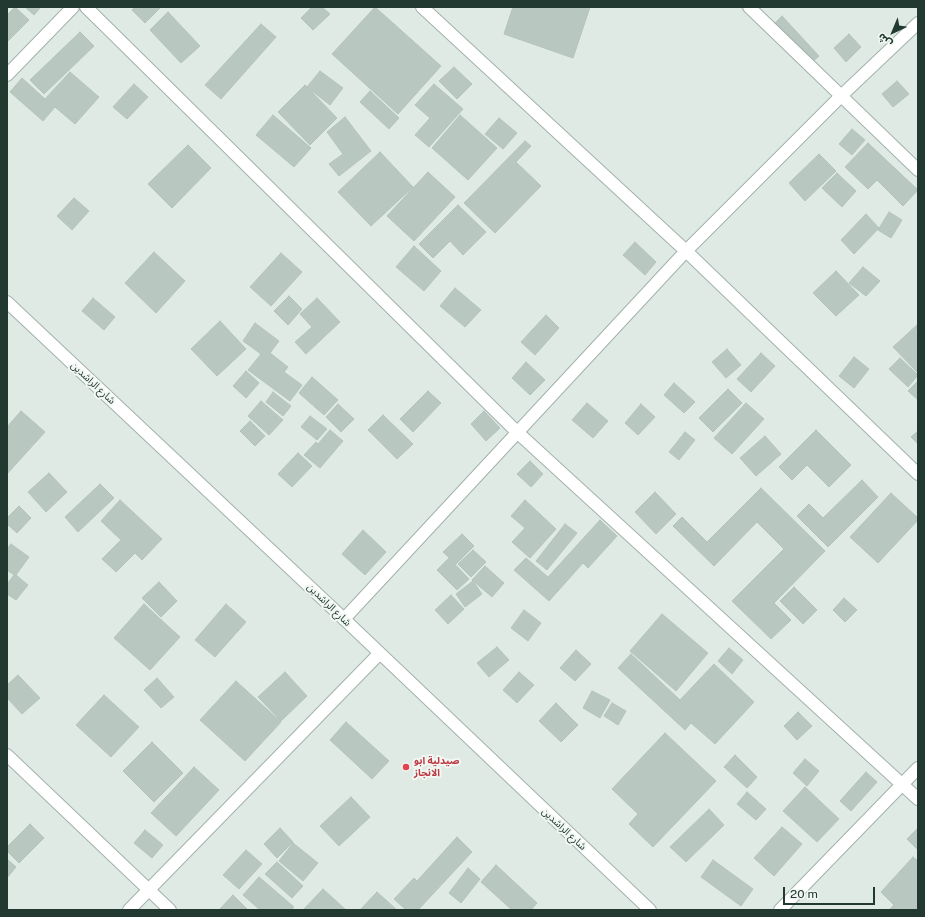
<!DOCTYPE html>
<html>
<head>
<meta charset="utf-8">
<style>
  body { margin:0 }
  #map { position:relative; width:925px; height:917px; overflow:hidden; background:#e0eae5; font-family:"Public Sans","Noto Sans Arabic",sans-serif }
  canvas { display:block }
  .frame { position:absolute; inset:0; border:8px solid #223932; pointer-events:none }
  .north { position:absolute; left:873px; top:12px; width:40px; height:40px; -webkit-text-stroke:3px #f1f7f3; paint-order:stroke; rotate:224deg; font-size:11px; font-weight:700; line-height:16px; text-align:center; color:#223932 }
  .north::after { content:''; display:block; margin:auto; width:14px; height:18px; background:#223932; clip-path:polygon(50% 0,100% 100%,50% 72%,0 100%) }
  .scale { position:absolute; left:783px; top:887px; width:92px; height:18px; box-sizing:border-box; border:2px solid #223932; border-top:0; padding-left:5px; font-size:12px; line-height:14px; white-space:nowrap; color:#223932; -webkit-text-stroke:3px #f1f7f3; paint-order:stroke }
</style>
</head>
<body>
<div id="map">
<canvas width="925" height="917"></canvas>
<div class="frame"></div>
<div class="north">ش</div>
<div class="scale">20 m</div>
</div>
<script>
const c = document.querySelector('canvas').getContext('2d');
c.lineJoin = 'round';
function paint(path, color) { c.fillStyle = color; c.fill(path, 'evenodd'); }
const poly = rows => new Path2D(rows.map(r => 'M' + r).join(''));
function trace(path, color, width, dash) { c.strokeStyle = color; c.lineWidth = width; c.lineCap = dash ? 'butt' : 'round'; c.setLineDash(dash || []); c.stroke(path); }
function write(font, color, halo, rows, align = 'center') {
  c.font = font + ' "Public Sans","Noto Sans Arabic",sans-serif'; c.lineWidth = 4; c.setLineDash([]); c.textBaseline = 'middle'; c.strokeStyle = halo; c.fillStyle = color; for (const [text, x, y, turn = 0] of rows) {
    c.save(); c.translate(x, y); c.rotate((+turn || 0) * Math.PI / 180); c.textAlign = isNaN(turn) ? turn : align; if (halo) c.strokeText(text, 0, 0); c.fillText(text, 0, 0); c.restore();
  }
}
const building = poly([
  [15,7,29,20,7,42,7,15,15,7],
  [25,7,41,7,34,15,25,7],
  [135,7,161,7,145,23,132,10,135,7],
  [312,7,322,7,330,14,313,30,301,18,312,7],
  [375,7,441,66,398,114,332,54,375,7],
  [513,7,590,7,573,58,504,34,513,7],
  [168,12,200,46,181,63,150,30,168,12],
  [782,16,819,56,806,68,769,29,782,16],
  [261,24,276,37,221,99,205,85,261,24],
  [80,32,94,46,44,94,30,80,80,32],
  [849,34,861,47,846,62,834,48,849,34],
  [454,67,472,84,457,99,439,81,454,67],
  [320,71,343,88,330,105,307,87,320,71],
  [70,72,99,97,75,124,55,107,43,121,10,92,22,78,45,99,70,72],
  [897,81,909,94,893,107,882,94,897,81],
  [134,84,148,97,127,119,113,107,134,84],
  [434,84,463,109,429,147,415,135,430,118,415,105,434,84],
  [305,85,337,118,310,145,278,112,305,85],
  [370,91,399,118,389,129,360,102,370,91],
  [273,115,311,148,294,167,256,135,273,115],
  [460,115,497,148,468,180,432,148,460,115],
  [345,117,371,151,339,176,329,164,343,154,327,132,345,117],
  [499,118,517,133,503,149,485,134,499,118],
  [852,129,865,140,852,155,839,144,852,129],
  [525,141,531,146,516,162,541,186,495,233,464,203,525,141],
  [868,143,918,190,903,206,877,180,868,189,845,167,868,143],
  [188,145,211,168,172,208,148,184,188,145],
  [380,152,413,187,371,226,338,192,380,152],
  [819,154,836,171,805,201,789,183,819,154],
  [428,172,455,197,414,241,387,216,428,172],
  [837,173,856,191,842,207,822,188,837,173],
  [74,198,89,211,72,230,57,216,74,198],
  [458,205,486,232,463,255,450,241,433,258,419,244,458,205],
  [889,212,902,220,891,238,878,230,889,212],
  [866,214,879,228,854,254,841,240,866,214],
  [635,242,656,262,645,275,623,255,635,242],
  [414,246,441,271,424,291,396,267,414,246],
  [154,252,185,281,156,313,125,283,154,252],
  [281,253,302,272,271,306,250,287,281,253],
  [863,267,880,281,866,296,849,283,863,267],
  [836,271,859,295,836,316,813,293,836,271],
  [455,288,481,310,465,327,440,306,455,288],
  [289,296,302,309,288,325,274,311,289,296],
  [93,298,115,317,104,330,82,311,93,298],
  [317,298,340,322,306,354,295,342,312,327,300,314,317,298],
  [546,315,559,328,535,355,521,342,546,315],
  [220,321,246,349,217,376,191,349,220,321],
  [255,323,279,341,270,353,288,367,284,372,302,385,290,401,248,370,261,354,243,341,255,323],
  [918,324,918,371,917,372,893,347,918,324],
  [727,349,741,365,726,378,712,362,727,349],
  [761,353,775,366,751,392,737,379,761,353],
  [854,357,869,369,854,388,839,376,854,357],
  [900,358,918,375,908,387,889,369,900,358],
  [526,362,545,380,530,395,512,378,526,362],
  [246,371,259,383,246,398,233,386,246,371],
  [312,377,338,400,324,415,299,393,312,377],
  [918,381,918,400,908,391,918,381],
  [674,383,695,402,684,413,664,395,674,383],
  [728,389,742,403,713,432,699,418,728,389],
  [428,391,441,403,413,432,400,419,428,391],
  [273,392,291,406,283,416,266,402,273,392],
  [261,401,283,420,269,435,248,416,261,401],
  [587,403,608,421,593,438,572,420,587,403],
  [746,403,764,419,732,454,714,438,746,403],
  [338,404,354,419,341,432,326,417,338,404],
  [641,404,655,417,638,435,625,423,641,404],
  [21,411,45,432,7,474,7,427,21,411],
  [484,411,500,428,486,441,471,424,484,411],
  [383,415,413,444,397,459,368,430,383,415],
  [310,416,327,429,317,440,301,427,310,416],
  [250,421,265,436,255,446,240,431,250,421],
  [330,430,343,441,320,468,304,455,316,442,318,444,330,430],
  [816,430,851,465,829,487,807,465,792,480,779,467,816,430],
  [918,431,918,444,911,437,918,431],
  [685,432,695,440,679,460,669,452,685,432],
  [765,436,781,454,756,476,740,458,765,436],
  [298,453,312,466,292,487,278,474,298,453],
  [530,461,543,474,531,487,517,474,530,461],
  [49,473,67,492,46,512,28,492,49,473],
  [862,480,878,497,828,547,797,516,809,504,823,518,862,480],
  [100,484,114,498,78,532,65,517,100,484],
  [761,488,825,551,774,603,791,620,771,639,732,601,784,549,757,522,714,566,673,526,682,517,707,542,761,488],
  [655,492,676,514,656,534,635,512,655,492],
  [891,493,918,518,918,520,878,563,850,537,891,493],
  [120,500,162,539,142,560,135,553,116,572,102,559,121,540,101,521,120,500],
  [525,500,556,529,530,558,512,542,525,528,511,516,525,500],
  [19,506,31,518,17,533,7,524,7,518,19,506],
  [600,520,617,536,588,568,583,563,549,601,514,570,526,558,548,577,600,520],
  [565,524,577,533,547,570,536,561,565,524],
  [363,530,386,552,365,575,342,554,363,530],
  [462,534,474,546,456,564,443,552,462,534],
  [11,544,29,557,16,575,28,585,16,600,7,594,7,584,14,575,7,570,7,549,11,544],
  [473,550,486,562,471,577,458,564,473,550],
  [449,558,469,579,457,590,437,570,449,558],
  [485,566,504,583,492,597,472,580,485,566],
  [473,581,482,594,465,607,456,594,473,581],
  [159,582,177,601,161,617,142,598,159,582],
  [794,587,817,610,803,624,780,601,794,587],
  [451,595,464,609,448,624,435,610,451,595],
  [844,598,857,610,845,622,833,610,844,598],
  [144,604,180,637,150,670,114,638,144,604],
  [226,604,246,622,215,657,195,640,226,604],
  [524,610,541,623,528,641,511,628,524,610],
  [662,614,708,653,676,691,630,651,662,614],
  [497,647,509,660,489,677,477,663,497,647],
  [729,648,743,660,732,674,718,661,729,648],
  [576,650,591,664,575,681,560,668,576,650],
  [631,654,680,700,714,664,754,702,715,744,691,723,685,730,618,668,631,654],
  [285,672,307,696,281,721,258,697,285,672],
  [519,672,534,685,517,703,503,690,519,672],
  [18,675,40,698,22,714,7,698,7,685,18,675],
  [157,678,174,697,161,708,144,690,157,678],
  [236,681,281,722,245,761,200,720,236,681],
  [592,691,610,700,600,718,583,708,592,691],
  [104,695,139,727,111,757,76,725,104,695],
  [556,703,578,725,561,742,539,721,556,703],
  [612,703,626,711,618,725,604,716,612,703],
  [798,712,812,726,797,740,784,726,798,712],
  [346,722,389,761,372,779,330,740,346,722],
  [665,733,716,781,653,847,629,824,638,814,612,789,665,733],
  [152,742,183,773,154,802,123,771,152,742],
  [735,755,757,777,747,788,724,767,735,755],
  [805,759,819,771,807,786,793,773,805,759],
  [194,767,219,790,176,836,151,813,194,767],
  [866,772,877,782,851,811,840,801,866,772],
  [805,787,839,819,817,842,783,811,805,787],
  [747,792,766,809,756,820,737,804,747,792],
  [351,797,370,817,339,846,320,826,351,797],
  [709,809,724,825,686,862,670,847,709,809],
  [30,824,44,838,19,863,7,851,7,847,30,824],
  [782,827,802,844,774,876,754,858,782,827],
  [280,828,293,842,277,858,264,844,280,828],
  [918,828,918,850,907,839,918,828],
  [145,830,163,845,152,858,134,843,145,830],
  [457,837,472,852,418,910,406,910,394,899,414,878,417,881,457,837],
  [293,843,318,863,303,881,279,861,293,843],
  [246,850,262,864,239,889,223,875,246,850],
  [913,857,918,861,918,910,889,910,894,905,881,892,913,857],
  [7,859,16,867,7,878,7,859],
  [713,860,753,889,741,906,701,877,713,860],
  [277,862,303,886,292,898,265,874,277,862],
  [496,865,537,903,531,910,512,910,481,882,496,865],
  [468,868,480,879,461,903,449,893,468,868],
  [259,877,294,907,291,910,260,910,243,895,259,877],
  [323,889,346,910,303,910,323,889],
  [377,892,397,910,360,910,377,892],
  [233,895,248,910,219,910,233,895]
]);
const minor = poly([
  [86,7,517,432,918,799],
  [422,7,686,251,918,474],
  [749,7,918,170],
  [7,75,73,7],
  [344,619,686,251,841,96,918,23],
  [7,755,170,910],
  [129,910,379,654],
  [780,910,918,768]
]);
const tertiary = poly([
  [7,302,344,619,650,910]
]);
const markers = [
  [406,767,4,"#e0444e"]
];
const streetNames = [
  ["شارع الراشدين",93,383,43],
  ["شارع الراشدين",329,605,44],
  ["شارع الراشدين",564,829,43]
];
const healthNames = [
  ["صيدلية ابو",414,761],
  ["الانجاز",414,773]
];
paint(building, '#b9c7c1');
trace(building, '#b3c3bc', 1);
trace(minor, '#a3b1ac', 14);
trace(tertiary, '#a3b1ac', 14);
trace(minor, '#fff', 12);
trace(tertiary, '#fff', 12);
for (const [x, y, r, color] of markers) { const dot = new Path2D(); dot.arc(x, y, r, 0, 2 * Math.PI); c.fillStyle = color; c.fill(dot); trace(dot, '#f1f7f3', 1.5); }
write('10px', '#223932', '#f1f7f3', streetNames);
write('bold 10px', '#be3a42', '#f1f7f3', healthNames, 'left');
</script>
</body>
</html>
